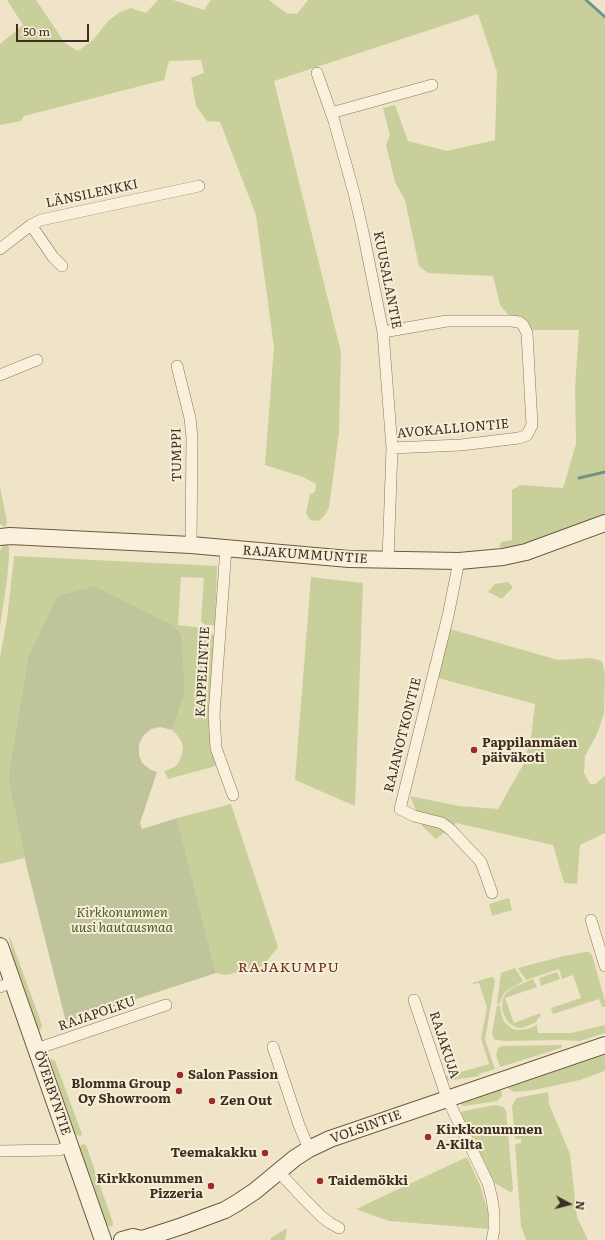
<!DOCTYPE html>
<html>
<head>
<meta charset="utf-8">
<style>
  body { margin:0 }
  #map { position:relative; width:605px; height:1240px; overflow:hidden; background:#f0e4c8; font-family:Literata,serif }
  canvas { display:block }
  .north { position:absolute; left:549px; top:1184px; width:40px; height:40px; -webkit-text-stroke:3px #f7eed8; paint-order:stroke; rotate:97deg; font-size:11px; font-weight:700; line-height:16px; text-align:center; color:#3d2e20 }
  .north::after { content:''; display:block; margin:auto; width:14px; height:18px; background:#3d2e20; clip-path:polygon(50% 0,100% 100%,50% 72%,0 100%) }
  .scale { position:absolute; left:16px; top:24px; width:73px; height:18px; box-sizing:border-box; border:2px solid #3d2e20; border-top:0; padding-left:5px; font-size:12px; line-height:14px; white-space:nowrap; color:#3d2e20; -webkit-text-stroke:3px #f7eed8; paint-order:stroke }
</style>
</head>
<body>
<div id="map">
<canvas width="605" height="1240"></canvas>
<div class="north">N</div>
<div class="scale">50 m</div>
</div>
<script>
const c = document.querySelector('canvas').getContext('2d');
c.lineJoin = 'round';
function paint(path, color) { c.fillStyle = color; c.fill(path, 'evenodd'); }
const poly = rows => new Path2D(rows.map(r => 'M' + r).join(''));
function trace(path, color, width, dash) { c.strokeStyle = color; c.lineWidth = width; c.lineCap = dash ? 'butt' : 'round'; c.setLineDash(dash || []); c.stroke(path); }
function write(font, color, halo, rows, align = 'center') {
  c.font = font + ' Literata,serif'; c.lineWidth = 4; c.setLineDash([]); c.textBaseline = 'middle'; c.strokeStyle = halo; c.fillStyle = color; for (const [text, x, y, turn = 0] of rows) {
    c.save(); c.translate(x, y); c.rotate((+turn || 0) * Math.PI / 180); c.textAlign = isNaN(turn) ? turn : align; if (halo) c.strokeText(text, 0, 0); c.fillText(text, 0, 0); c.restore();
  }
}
const green = poly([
  [7,0,36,0,65,43,78,51,93,40,108,21,120,12,131,8,146,13,158,0,173,0,204,10,211,0,269,0,286,13,297,14,308,0,588,0,605,16,605,516,521,546,503,550,499,546,501,542,512,540,512,490,520,485,563,488,576,444,575,388,579,330,530,330,522,318,511,318,500,305,493,276,428,273,419,266,405,200,395,182,386,145,390,135,383,108,395,105,408,141,447,151,495,140,497,72,478,14,274,81,341,352,339,432,329,508,325,515,319,521,310,520,306,513,310,494,315,492,316,484,303,477,265,465,274,347,256,215,220,122,207,121,196,106,191,78,204,73,201,60,169,61,164,80,24,116,21,121,0,125,0,44,23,25],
  [0,487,7,522,6,526,5,527,0,524],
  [7,544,9,547,9,557,7,580,0,626,0,550,3,546],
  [14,556,217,566,215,625,206,625,201,622,204,578,181,577,178,625,196,627,208,634,214,635,210,744,216,766,168,779,164,771,170,769,176,766,180,760,182,754,183,747,181,741,177,735,172,730,185,694,177,629,171,624,95,586,28,658,8,778,25,858,0,864,0,657,7,619],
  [311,577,363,583,355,806,295,780],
  [508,582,513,587,502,599,488,592,495,584],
  [450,629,558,660,591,658,602,661,605,673,604,714,597,734,585,756,584,773,590,784,595,784,605,776,605,833,580,845,577,884,564,883,553,845,456,823,436,839,422,826,410,796,459,806,498,809,524,763,531,737,535,704,438,678],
  [231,804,278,947,263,966,226,975,216,973,177,818],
  [509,898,512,910,492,916,489,904],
  [9,936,11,940,42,1025,41,1029,38,1031,15,970],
  [585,952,589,952,592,955,605,1001,605,1007,602,1007,599,999,553,1014,551,1008,581,998,573,975,562,979,559,969,526,980,518,968,564,956],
  [515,968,523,981,505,992,502,997,500,1003,498,1004,497,1003,501,973],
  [557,972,560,979,541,986,539,978],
  [491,977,493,977,495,980,485,1040,495,1069,479,1074,479,1076,446,1081,443,1077,489,1064,481,1038,487,1008,479,983,474,984,472,983],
  [533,979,537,987,505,998,514,1023,541,1013,539,1018,537,1019,537,1022,522,1028,518,1028,510,1024,506,1019,502,1010,503,998,506,993,516,986],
  [497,1005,500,1006,502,1016,504,1022,513,1029,519,1030,528,1029,537,1025,538,1033,571,1033,605,1025,605,1033,580,1041,559,1040,504,1041,497,1040,494,1039,492,1033],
  [561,1045,562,1046,561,1048,500,1067,496,1055,498,1048,502,1046],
  [605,1052,605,1071,602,1072,580,1080,534,1090,514,1092,508,1088,506,1086],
  [51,1059,55,1061,82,1134,81,1136,76,1135,73,1133,49,1065,50,1060],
  [501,1087,502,1096,497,1101,465,1106,461,1105,461,1103,465,1101],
  [548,1092,549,1104,570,1154,577,1217,588,1240,526,1240,521,1226,515,1144,521,1143,521,1139,517,1139,515,1138,512,1106,516,1098],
  [495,1105,503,1107,506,1110,513,1190,511,1192,510,1192,493,1182,461,1117,461,1112,464,1111],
  [83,1144,86,1145,113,1223,112,1227,106,1225,103,1220,79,1149,80,1146],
  [467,1157,480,1185,483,1195,488,1212,489,1229,389,1221,356,1209],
  [287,1228,285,1240,270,1240,271,1238]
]);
const cemetery = poly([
  [95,586,171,624,177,629,181,636,185,694,172,730,160,727,151,729,143,736,139,744,139,755,142,763,151,770,157,772,140,823,142,829,177,818,216,973,66,1022,27,868,8,778,28,658,58,596]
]);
const stream = poly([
  [586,0,605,17],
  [579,478,605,472]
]);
const street = poly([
  [317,73,334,121,354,193,363,232,383,332,392,448,388,560],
  [331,113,432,85],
  [31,225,53,257,62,266],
  [0,249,31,225,41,220,199,186],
  [383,332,447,321,511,321,519,322,523,325,527,333,532,425,527,435,519,438,461,445,392,448],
  [177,366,190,418,192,437,191,545],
  [0,375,37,360],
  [226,548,214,715,216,748,233,795],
  [459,561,448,616,400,809,414,816,442,823,451,830,481,862,492,893],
  [591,920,605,966],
  [0,987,12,982],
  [414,1000,447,1098,488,1183,492,1199,494,1213,494,1230,492,1240],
  [273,1047,299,1125,309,1149],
  [36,1049,166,1005],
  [0,1151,59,1150,71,1146],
  [278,1171,304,1199,322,1217,330,1223,339,1228]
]);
const secondary = poly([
  [0,537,10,536,191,545,349,559,459,561,503,557,526,552,605,523],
  [0,946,103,1240],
  [122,1240,133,1237,142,1239,182,1226,225,1210,237,1203,255,1191,295,1158,309,1149,330,1139,605,1045]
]);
const markers = [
  [474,750,4,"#9e2a2b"],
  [180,1075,4,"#9e2a2b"],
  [179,1091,4,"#9e2a2b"],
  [212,1101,4,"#9e2a2b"],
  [428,1137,4,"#9e2a2b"],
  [265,1153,4,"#9e2a2b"],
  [320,1181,4,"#9e2a2b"],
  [211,1186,4,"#9e2a2b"]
];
const streetNames = [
  ["LÄNSILENKKI",92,194,-12],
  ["KUUSALANTIE",387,280,79],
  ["AVOKALLIONTIE",453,429,-5],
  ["TUMPPI",177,455,-91],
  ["RAJAKUMMUNTIE",305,555,4],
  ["KAPPELINTIE",203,672,-87],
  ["RAJANOTKONTIE",403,735,-76],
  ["RAJAPOLKU",97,1014,-19],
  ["RAJAKUJA",444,1045,72],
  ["ÖVERBYNTIE",52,1093,71],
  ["VOLSINTIE",366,1127,-20]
];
const poiNames = [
  ["Pappilanmäen",482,743],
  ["päiväkoti",482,758],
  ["Salon Passion",188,1075],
  ["Blomma Group",171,1084,"right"],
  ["Oy Showroom",171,1099,"right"],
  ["Zen Out",220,1101],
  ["Kirkkonummen",436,1130],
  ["A-Kilta",436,1145],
  ["Teemakakku",257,1153,"right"],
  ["Kirkkonummen",203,1179,"right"],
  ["Pizzeria",203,1194,"right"],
  ["Taidemökki",328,1181]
];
const parkNames = [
  ["Kirkkonummen",122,913],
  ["uusi hautausmaa",122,928]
];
const neighbourhoodNames = [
  ["RAJAKUMPU",289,968]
];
paint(green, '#c9cf9b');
paint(cemetery, '#bfc49a');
trace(stream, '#6f938a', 3);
trace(street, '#8d765c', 12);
trace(secondary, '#6f573f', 18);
trace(street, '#faf1dc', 11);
trace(secondary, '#faf1dc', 16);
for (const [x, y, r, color] of markers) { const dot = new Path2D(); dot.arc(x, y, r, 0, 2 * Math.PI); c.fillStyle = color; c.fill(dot); trace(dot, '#f7eed8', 1.5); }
write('13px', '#3d2e20', '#f7eed8', streetNames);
write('bold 13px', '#3d2e20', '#f7eed8', poiNames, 'left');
write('italic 13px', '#4d5a26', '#f7eed8', parkNames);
c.letterSpacing = '1px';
write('14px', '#6b2e1e', '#f7eed8', neighbourhoodNames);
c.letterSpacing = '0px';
</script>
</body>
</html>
